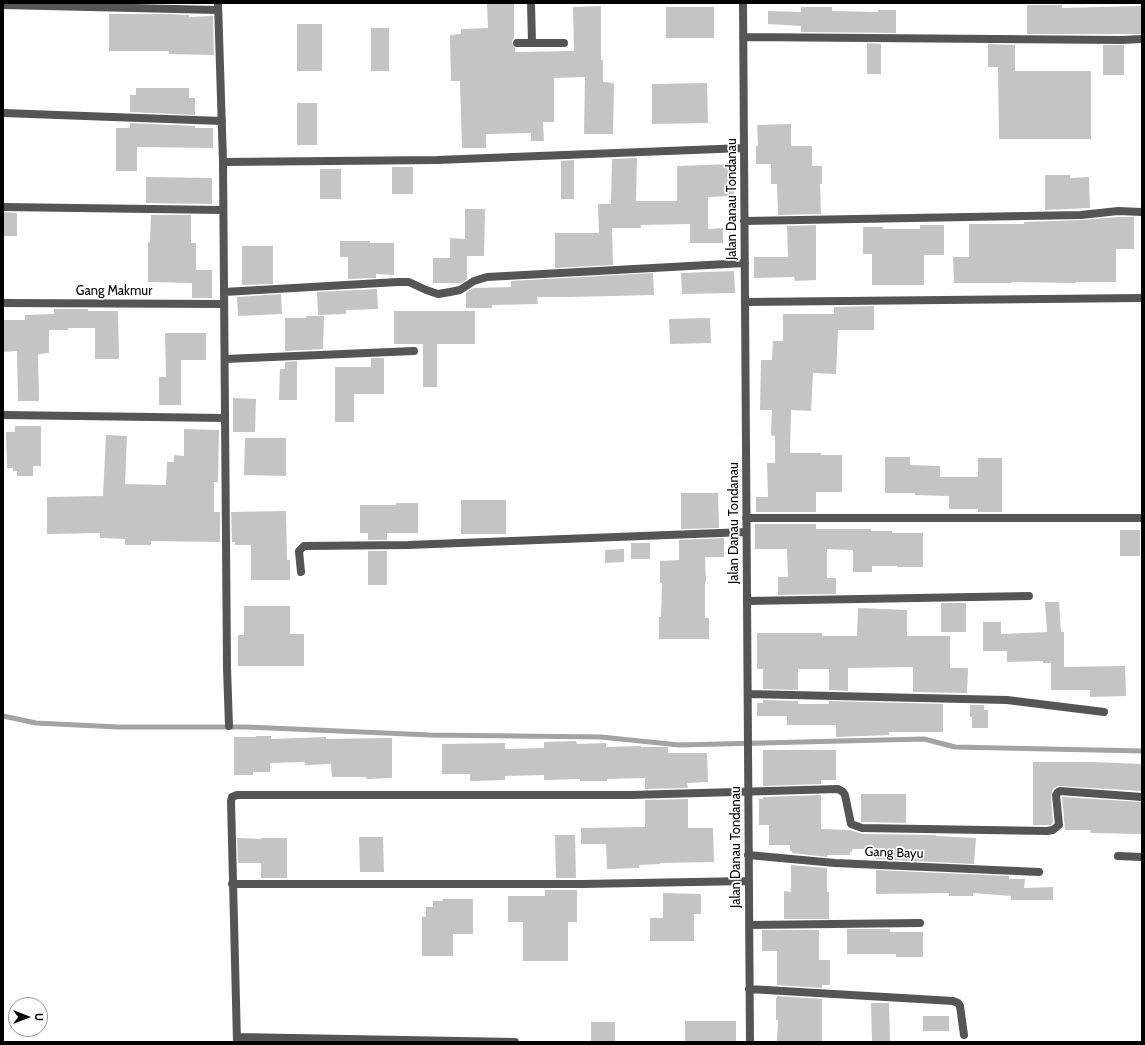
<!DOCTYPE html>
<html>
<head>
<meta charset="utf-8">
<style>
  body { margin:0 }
  #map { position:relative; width:1145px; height:1045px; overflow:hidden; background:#fff; font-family:Cabin,sans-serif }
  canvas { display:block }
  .frame { position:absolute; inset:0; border:4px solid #000; pointer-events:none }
  .north { position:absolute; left:8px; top:997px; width:40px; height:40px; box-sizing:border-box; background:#fff; border:1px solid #999; border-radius:50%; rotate:90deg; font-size:11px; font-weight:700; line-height:16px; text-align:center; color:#000 }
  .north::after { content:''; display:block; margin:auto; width:14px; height:18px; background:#000; clip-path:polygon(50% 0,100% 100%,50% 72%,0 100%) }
</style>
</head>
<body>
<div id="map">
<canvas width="1145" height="1045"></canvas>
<div class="frame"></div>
<div class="north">U</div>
</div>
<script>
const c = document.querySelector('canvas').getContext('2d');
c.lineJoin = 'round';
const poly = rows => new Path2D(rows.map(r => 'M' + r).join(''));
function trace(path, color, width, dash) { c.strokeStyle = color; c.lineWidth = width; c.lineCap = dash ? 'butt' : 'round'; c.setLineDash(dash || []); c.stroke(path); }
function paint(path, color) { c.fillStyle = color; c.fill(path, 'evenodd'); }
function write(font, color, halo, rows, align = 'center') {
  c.font = font + ' Cabin,sans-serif'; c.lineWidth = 3.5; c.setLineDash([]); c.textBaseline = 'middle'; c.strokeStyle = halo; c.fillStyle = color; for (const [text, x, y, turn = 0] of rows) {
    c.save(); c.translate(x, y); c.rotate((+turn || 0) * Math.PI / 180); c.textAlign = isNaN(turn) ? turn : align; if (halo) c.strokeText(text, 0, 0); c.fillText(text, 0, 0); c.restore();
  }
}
const stream = poly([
  [3,716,36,723,118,727,247,727,430,735,601,737,679,745,924,739,955,747,1142,751]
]);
const building = poly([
  [514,3,514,38,512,41,512,43,515,48,515,52,574,51,573,7,601,6,601,60,603,60,603,82,614,83,613,134,584,134,585,77,554,78,554,122,543,122,544,141,531,141,531,133,486,134,486,148,462,148,460,81,451,81,450,35,461,34,461,29,488,28,487,4],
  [1027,5,1062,5,1062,8,1142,6,1142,34,1027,34],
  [666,7,714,7,714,38,666,38],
  [801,7,832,7,832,11,878,12,878,10,896,10,896,33,801,32,801,26,768,24,768,11,801,12],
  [109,14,169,14,189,15,189,17,213,16,214,55,169,54,169,51,109,51],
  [297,24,322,24,322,71,297,71],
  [371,28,389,28,389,71,371,71],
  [867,43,881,44,881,74,867,74],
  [988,44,1015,45,1015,71,1091,71,1091,139,999,139,998,67,988,67],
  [1103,45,1124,45,1124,75,1103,75],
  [707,83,708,123,652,124,652,84],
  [136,88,189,88,189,98,195,98,195,115,130,112,130,95,136,95],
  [297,103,317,103,317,145,297,145],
  [130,123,195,126,195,128,213,128,213,148,137,147,137,171,116,171,116,128,130,128],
  [791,124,791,146,812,146,812,166,822,166,822,184,820,184,821,214,778,215,777,184,771,184,771,164,756,164,756,146,758,146,757,125],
  [637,158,636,201,677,201,677,166,733,164,734,196,708,197,708,229,723,228,723,243,690,243,690,224,641,225,641,228,612,228,613,265,555,268,555,233,599,233,598,204,611,204,612,159],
  [574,160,574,199,561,199,561,161],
  [392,167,413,167,413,194,392,194],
  [320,169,341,169,341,199,320,199],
  [1045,175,1070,175,1070,178,1089,177,1090,208,1045,210],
  [146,177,212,178,212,204,146,203],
  [465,209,485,209,484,256,467,256,467,279,461,283,433,283,433,258,450,258,450,238,465,239],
  [3,212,17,213,17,236,3,236],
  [151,215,191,215,191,243,196,243,196,270,212,270,212,298,192,298,192,283,148,282,148,242,150,242],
  [1118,217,1134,217,1134,249,1116,249,1116,282,1076,282,1076,283,1012,282,1012,283,954,283,953,257,969,257,969,224,1024,224,1024,222,1081,220],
  [816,225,816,280,795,281,794,277,754,278,754,257,788,257,787,226],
  [920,225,944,225,944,255,924,255,924,285,872,285,872,254,863,254,863,227,883,227,883,229,920,229],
  [340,241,370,241,370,243,394,243,394,275,376,274,376,278,348,279,348,257,340,257],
  [242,246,273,246,273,284,242,285],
  [734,271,735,293,682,294,681,273],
  [653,273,654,295,569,297,537,297,538,304,492,305,492,308,466,308,466,293,473,288,511,287,511,281],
  [377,289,378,309,346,310,346,314,318,315,317,292],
  [281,294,282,314,238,316,237,297],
  [874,306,874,330,838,330,836,374,813,373,811,411,791,410,790,453,821,453,821,455,842,455,842,492,816,492,816,512,756,512,756,497,768,497,767,463,775,463,775,436,771,435,772,410,760,410,761,360,772,360,773,341,783,341,783,314,834,314,834,307],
  [54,309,88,309,88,311,118,311,119,359,95,359,95,328,68,328,68,330,49,330,49,353,38,354,39,401,18,401,17,351,3,352,3,320,25,320,25,315,54,314],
  [394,311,475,311,475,344,437,344,437,387,423,387,423,344,394,344],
  [306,316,324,316,323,349,285,351,285,318,306,318],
  [710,318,711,343,670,344,669,319],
  [165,333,206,333,206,360,181,360,181,405,159,405,159,377,166,377],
  [371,358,384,358,384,394,354,394,354,422,335,422,335,367,371,367],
  [297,361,297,400,279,400,280,369,285,369,285,362],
  [233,398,256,399,255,432,233,432],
  [15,426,41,426,41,466,33,466,33,476,17,476,17,471,13,471,13,468,7,468,6,432,15,432],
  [184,429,219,430,218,482,214,482,214,512,220,512,220,542,151,541,151,545,125,545,125,539,100,538,100,533,47,534,47,497,103,496,106,435,127,436,125,484,166,485,167,462,174,462,174,455,184,456],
  [245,438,286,438,286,476,244,475],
  [885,457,910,457,910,465,940,466,940,477,978,477,978,458,1002,458,1002,512,978,512,978,509,949,509,949,496,915,495,915,493,885,493],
  [681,493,718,493,719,528,681,529],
  [461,500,506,500,506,534,461,534],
  [396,503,418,503,418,533,387,533,387,540,368,540,368,533,360,533,360,505,396,505],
  [286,511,287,560,290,560,290,580,251,580,251,545,235,545,235,542,232,542,231,512],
  [755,524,816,524,816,529,871,529,871,531,892,531,892,533,923,533,923,567,897,567,897,566,872,566,872,572,853,572,853,550,827,549,827,578,836,578,836,594,778,595,778,577,788,577,787,549,755,549],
  [1120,530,1140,530,1140,556,1120,556],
  [724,538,724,557,705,557,706,582,705,582,705,618,709,618,709,639,659,639,659,617,661,617,662,583,660,583,660,561,679,560,679,540],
  [631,543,650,543,650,559,631,559],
  [624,549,624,562,605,563,605,550],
  [368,551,387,551,387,585,368,585],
  [1045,602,1059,602,1061,632,1064,632,1064,667,1125,666,1126,696,1090,697,1090,690,1051,690,1051,663,1043,663,1043,661,1007,662,1007,651,983,651,983,622,1001,622,1001,634,1047,632],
  [941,603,966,603,966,632,941,632],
  [244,606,290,606,290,634,304,634,304,666,238,666,238,635,244,635],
  [858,608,907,610,907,636,950,636,950,668,968,668,967,693,913,692,913,667,848,668,848,691,829,690,829,669,798,669,798,690,763,689,763,669,757,669,757,633,822,633,822,636,857,636],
  [763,700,798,701,798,704,829,704,829,701,943,704,943,732,889,732,889,735,836,737,836,725,787,725,787,716,757,716,757,703,763,703],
  [970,705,984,705,984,710,988,710,988,728,972,728,972,717,970,717],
  [256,736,271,736,271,739,326,737,326,739,392,738,392,778,366,779,366,777,332,777,331,764,305,765,305,762,270,763,270,772,253,772,253,775,234,775,234,737,256,737],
  [576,741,577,744,606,743,606,747,641,746,641,747,668,747,668,753,707,753,708,782,687,783,688,788,645,789,645,778,607,779,607,781,580,781,580,779,544,780,544,775,505,776,505,780,470,781,470,774,442,774,442,744,505,743,505,749,544,748,544,742],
  [763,750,836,750,836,780,821,780,821,784,763,786],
  [1033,762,1091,762,1142,764,1142,791,1058,786,1053,789,1051,795,1053,823,1051,825,1033,825],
  [861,794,906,794,906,823,861,822],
  [821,795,821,829,850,830,862,834,936,835,936,836,976,838,974,864,876,859,876,849,852,849,852,852,850,852,850,855,827,855,827,857,792,853,792,851,790,851,790,845,769,845,769,825,759,825,759,799,763,799,763,797],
  [1062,797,1142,802,1142,834,1091,833,1090,830,1065,830],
  [688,799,688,828,713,828,714,862,660,863,660,864,639,865,639,868,607,869,606,844,581,844,581,828,645,827,645,800],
  [555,835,575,835,576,878,556,878],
  [359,837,383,837,384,872,360,872],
  [237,838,261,839,261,838,287,838,287,878,261,878,261,863,238,863],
  [791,865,827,868,827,892,829,892,829,919,784,919,784,891,791,892],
  [876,870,1009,876,1009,879,1025,879,1024,888,1053,887,1053,900,1011,900,1011,896,973,893,973,896,949,896,949,893,876,894],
  [545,890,577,890,577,922,568,922,568,961,523,961,523,922,508,922,508,896,545,896],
  [663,893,701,894,701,914,694,914,694,941,650,941,650,918,663,918],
  [443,899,473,899,473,934,453,934,453,956,422,956,422,917,426,917,426,907,433,907,433,901,442,901],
  [847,929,890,929,890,932,923,932,923,957,896,957,896,954,847,954],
  [762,930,819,930,819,960,830,960,830,985,822,985,822,988,777,985,777,951,762,951],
  [777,996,822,999,822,1042,777,1042,778,1020,776,1020,776,998,777,998],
  [871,1003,889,1003,890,1042,872,1042],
  [923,1016,949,1016,949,1031,923,1031],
  [685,1021,736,1021,736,1042,685,1042],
  [591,1022,615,1022,615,1042,591,1042]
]);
const minor = poly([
  [218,3,223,162,227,668,229,726],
  [531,3,532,43],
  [743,3,750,1042],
  [3,5,218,10],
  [743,37,1122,40,1142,39],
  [517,43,564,43],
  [3,113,222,121],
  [223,162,437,160,744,148],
  [3,207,223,210],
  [744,221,1081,215,1118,211,1142,212],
  [224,292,398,282,409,282,426,290,438,294,450,292,460,290,474,281,487,277,745,263],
  [745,302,1142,298],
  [3,303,224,304],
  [225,359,414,351],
  [3,415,225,418],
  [746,518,1142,518],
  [301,572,299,551,304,546,408,545,746,532],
  [747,601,1029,596],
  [748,694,1007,700,1104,712],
  [748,855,835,863,1039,872],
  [1118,856,1142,857],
  [232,884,582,884,749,881],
  [749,925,920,923],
  [749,989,953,1001,958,1003,960,1006,964,1035],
  [237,1037,515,1042],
  [237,1042,231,801,232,797,237,795,631,795,838,789,843,792,845,795,851,824,862,828,1047,831,1053,830,1059,825,1056,795,1058,792,1060,791,1142,797]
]);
const streetNames = [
  ["Jalan Danau Tondanau",732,199,-90],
  ["Gang Makmur",114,291],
  ["Jalan Danau Tondanau",734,523,-90],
  ["Jalan Danau Tondanau",736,847,-90],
  ["Gang Bayu",894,853,2]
];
trace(stream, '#a3a3a3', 5);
paint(building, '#c4c4c4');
trace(minor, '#555', 8);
write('13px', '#000', '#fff', streetNames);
</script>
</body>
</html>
